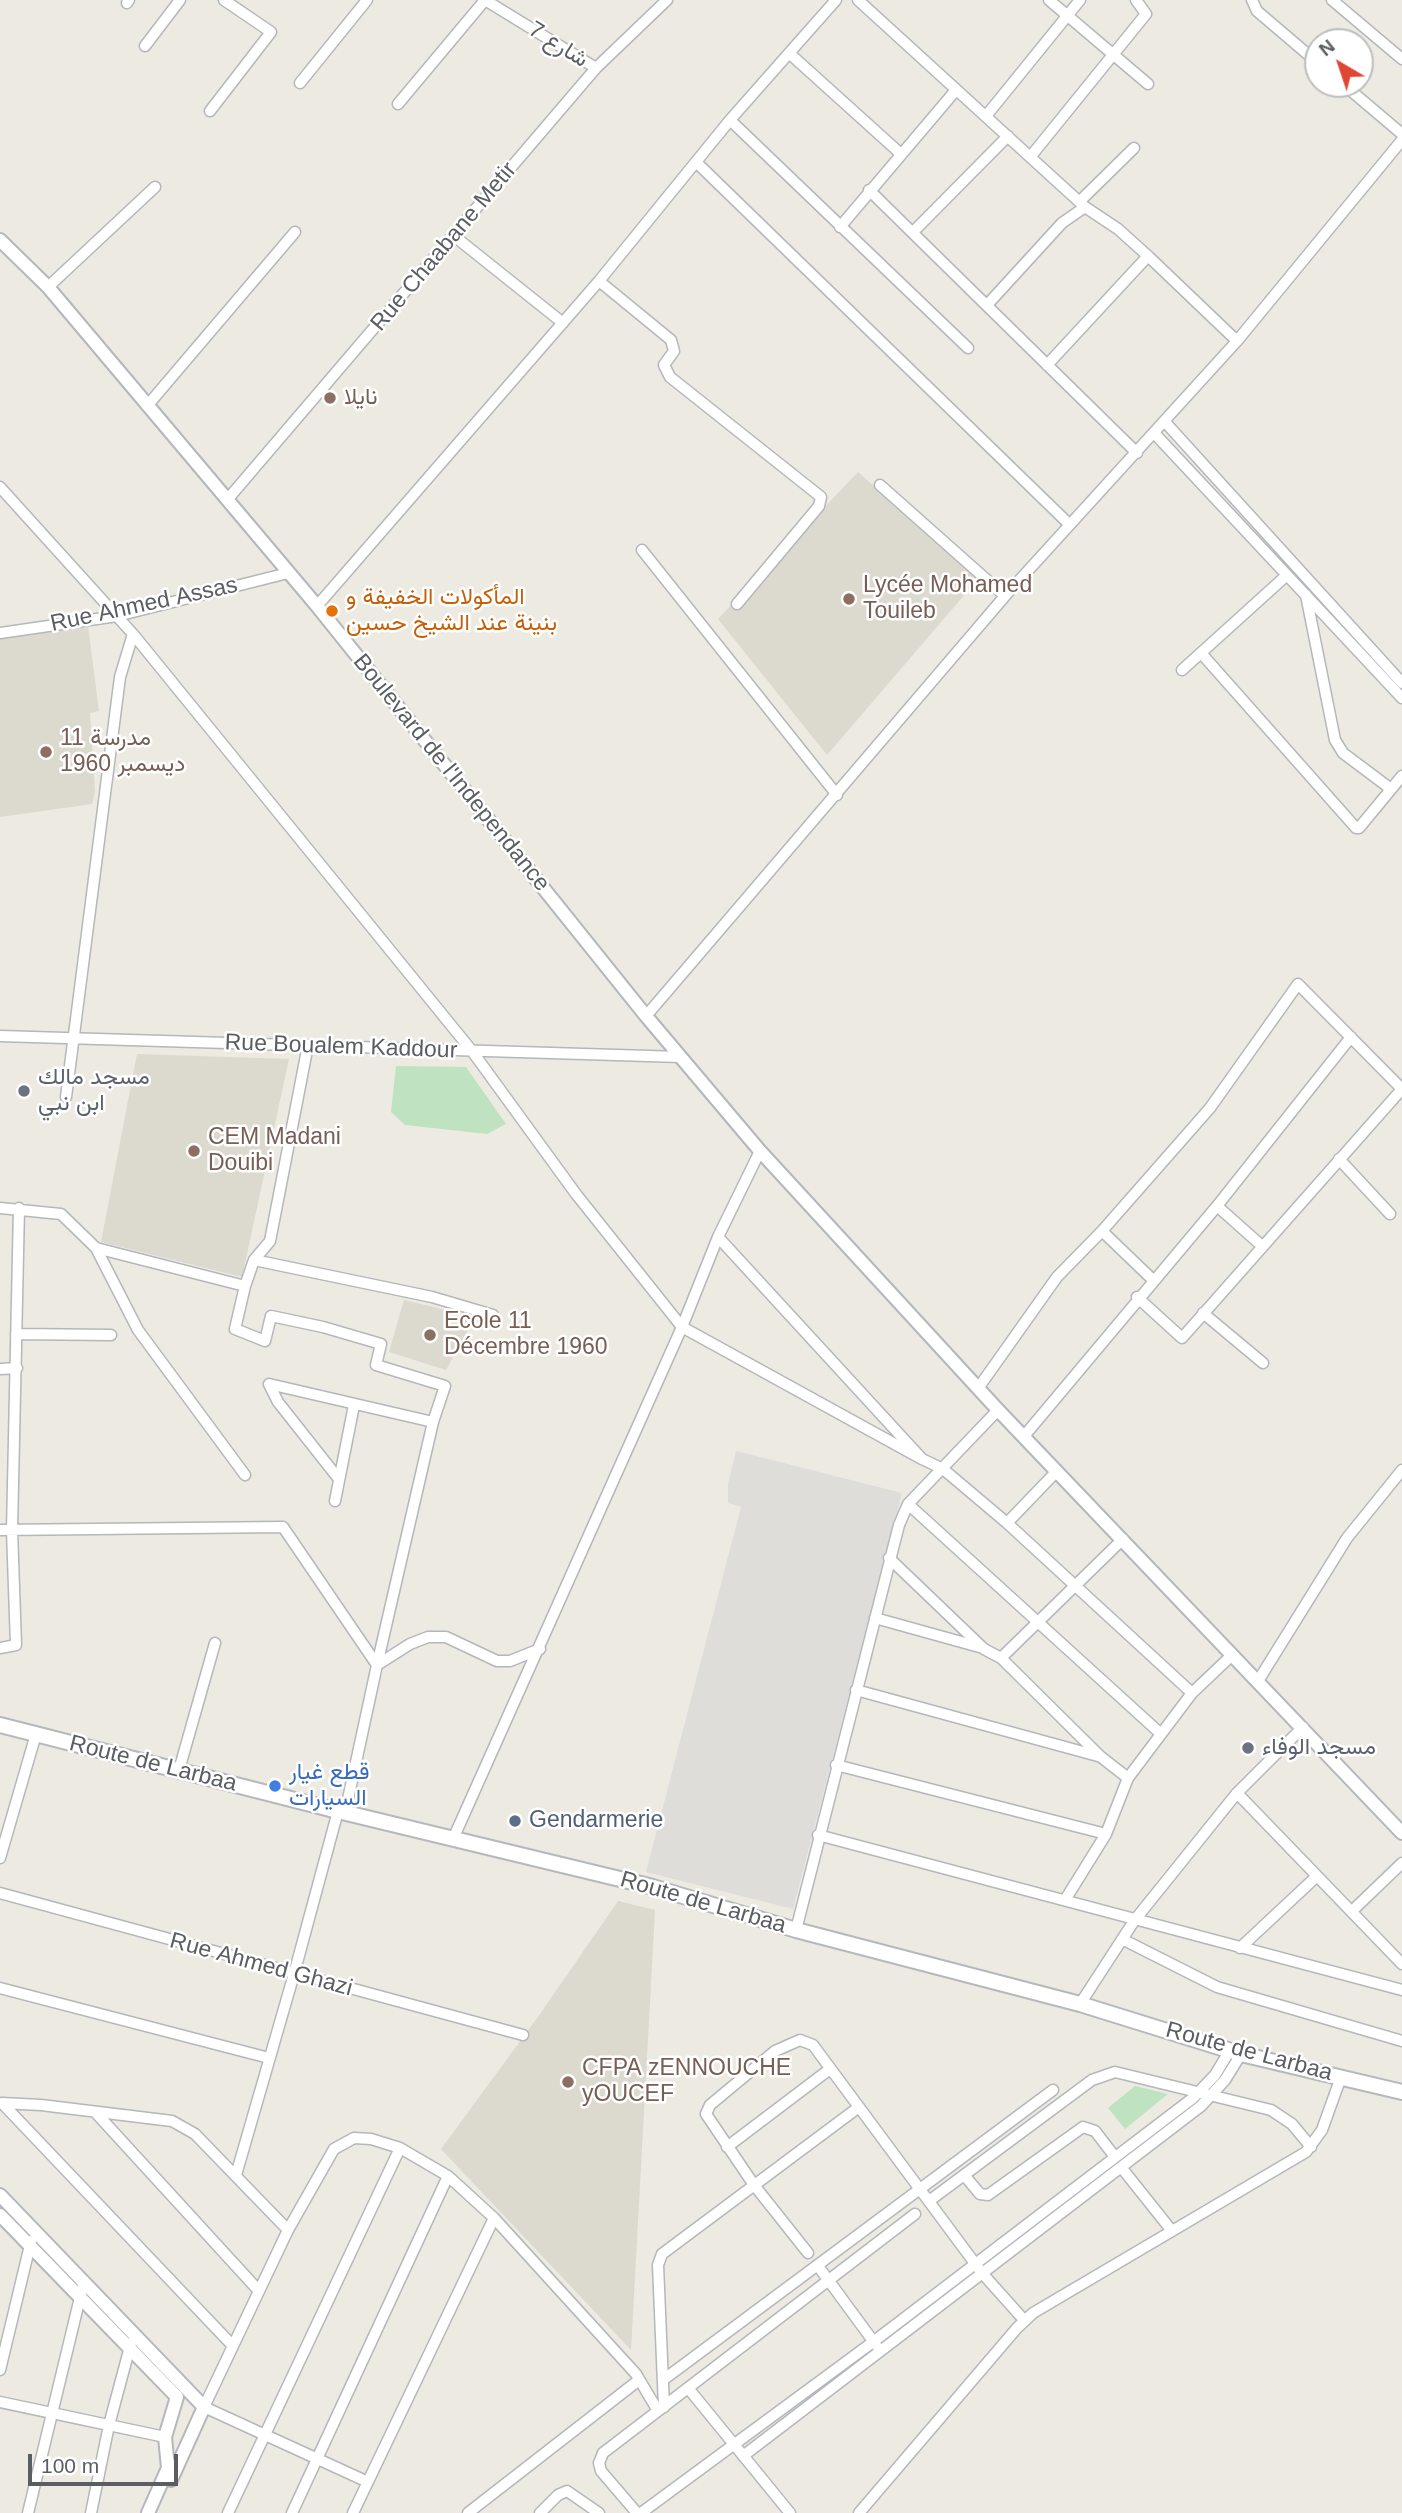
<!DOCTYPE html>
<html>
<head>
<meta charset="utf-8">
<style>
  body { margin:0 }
  #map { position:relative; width:1402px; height:2513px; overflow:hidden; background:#eceae1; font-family:Arial,sans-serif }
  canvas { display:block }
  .north { position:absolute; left:1304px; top:28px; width:70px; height:70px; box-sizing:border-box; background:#fff; border:2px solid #bdbec0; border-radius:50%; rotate:321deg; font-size:19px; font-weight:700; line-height:28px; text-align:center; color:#5a5d61 }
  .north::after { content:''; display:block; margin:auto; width:24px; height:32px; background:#df4734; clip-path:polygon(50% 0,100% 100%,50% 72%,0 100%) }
  .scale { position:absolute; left:28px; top:2454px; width:150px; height:32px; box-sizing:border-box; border:4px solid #5a5d61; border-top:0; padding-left:9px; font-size:21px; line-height:24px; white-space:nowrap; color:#5a5d61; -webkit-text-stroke:5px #fff; paint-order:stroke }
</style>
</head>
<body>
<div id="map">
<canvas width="1402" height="2513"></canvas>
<div class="north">N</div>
<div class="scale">100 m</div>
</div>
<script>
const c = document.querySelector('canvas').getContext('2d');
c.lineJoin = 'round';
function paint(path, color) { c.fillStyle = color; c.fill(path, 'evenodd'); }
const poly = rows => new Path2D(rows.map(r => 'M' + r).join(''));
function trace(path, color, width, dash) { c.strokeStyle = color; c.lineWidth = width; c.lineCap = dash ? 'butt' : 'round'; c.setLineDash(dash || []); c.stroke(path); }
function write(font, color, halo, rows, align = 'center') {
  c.font = font + ' Arial,Vazirmatn,sans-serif'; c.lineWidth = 5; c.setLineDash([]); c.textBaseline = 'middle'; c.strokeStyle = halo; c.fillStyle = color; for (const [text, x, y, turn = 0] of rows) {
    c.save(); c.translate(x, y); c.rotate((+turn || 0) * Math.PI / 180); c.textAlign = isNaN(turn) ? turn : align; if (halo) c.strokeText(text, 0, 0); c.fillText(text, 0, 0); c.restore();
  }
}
const industrial = poly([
  [736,1451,902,1493,793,1909,646,1872,741,1507,728,1503,728,1484]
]);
const education = poly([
  [858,472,978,579,827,755,718,619],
  [88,627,99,711,90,713,95,792,92,804,0,817,0,639],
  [137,1054,289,1059,242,1277,101,1242],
  [404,1300,475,1317,446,1370,389,1352],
  [618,1901,655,1910,631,2350,441,2149,540,2014]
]);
const green = poly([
  [396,1066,466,1067,506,1124,487,1134,405,1125,391,1112],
  [1135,2086,1168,2094,1125,2129,1108,2108]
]);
const minor = poly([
  [485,0,596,68],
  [858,0,1085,207,1118,229,1148,256,1237,341],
  [1049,0,1148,84],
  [1252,0,1257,11,1318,63],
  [1332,0,1402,59],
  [127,3,129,0],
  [145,46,180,0],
  [789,53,901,154],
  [300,83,367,0],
  [1343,84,1402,134],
  [398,104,485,0],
  [210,111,271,32,224,0],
  [986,116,1080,0],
  [730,120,968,348],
  [1031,156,1146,14,1136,0],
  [697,163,1069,524],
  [869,190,1137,453],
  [1080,201,1134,148],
  [840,227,956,90],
  [913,232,1008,136],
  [454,236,563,323],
  [599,281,671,340,674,351,664,365,670,377,821,497,819,506,737,604],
  [48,287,155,187],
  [987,305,1062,223,1085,207],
  [1047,365,1148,256],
  [147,406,295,232],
  [1165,422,1402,683],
  [1155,434,1402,698],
  [880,485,1005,596],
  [0,487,133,634,472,1051,576,1194,682,1327,922,1459],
  [227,500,596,68,667,0],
  [642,550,837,795],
  [1306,595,1335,740,1343,753,1391,789],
  [317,606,599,281,730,120,836,0],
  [0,633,117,616,288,573],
  [1201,653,1356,828,1359,828,1402,776],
  [1182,670,1287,575],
  [646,1016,1005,596,1237,341,1402,140],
  [0,1036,681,1057],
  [66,1097,120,677,133,634],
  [1339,1159,1390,1214],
  [1217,1206,1262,1246],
  [0,1208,61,1214,96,1248,138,1330,245,1475],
  [1102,1231,1153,1280],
  [718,1237,922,1459,943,1469,1007,1523,1192,1693],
  [96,1248,245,1286,254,1260,270,1241,308,1045],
  [254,1260,432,1297,493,1315],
  [245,1286,235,1329,265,1341,271,1316,323,1327,381,1344,376,1365,445,1386,433,1422,377,1665],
  [1137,1297,1182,1338,1402,1089],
  [1203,1313,1263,1363],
  [16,1334,111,1335],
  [0,1369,17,1368],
  [979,1387,1057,1277,1102,1231,1210,1108,1298,984,1402,1089],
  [1025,1435,1217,1206,1351,1037],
  [338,1478,278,1402,269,1384,433,1422],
  [335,1501,354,1405],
  [908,1504,1161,1734],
  [1007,1523,1057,1471],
  [0,1530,283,1527,377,1665],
  [889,1558,984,1649,1001,1658,1101,1757,1128,1778],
  [875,1618,983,1648],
  [0,1648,16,1645,12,1530,19,1208],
  [1001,1658,1123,1539],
  [1258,1681,1347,1538,1402,1470],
  [856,1690,1098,1756],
  [836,1765,1106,1834],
  [179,1770,215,1643],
  [1237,1793,1402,1964],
  [345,1813,377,1665,410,1644,428,1637,446,1637,497,1661,510,1661,540,1649],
  [818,1835,1402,1990],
  [453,1839,682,1327,718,1237,760,1151],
  [0,1858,36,1734],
  [0,1893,523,2035],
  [1065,1900,1106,1834,1128,1778,1192,1693,1232,1655],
  [1352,1911,1402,1863],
  [796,1930,899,1525,908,1504,998,1410],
  [1122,1939,1217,1987,1402,2041],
  [1240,1948,1317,1876],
  [0,1988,269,2058],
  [1080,2004,1134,1921,1237,1793,1303,1727],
  [2,2103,233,2346],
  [2,2103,41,2105,172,2121,195,2134,288,2230],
  [97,2114,259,2291],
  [727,2147,830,2069],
  [1121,2167,1172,2231],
  [236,2175,294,1974,338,1811],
  [964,2175,980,2194,988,2195,1083,2127,1095,2131,1115,2157],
  [929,2201,1092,2080,1115,2072,1271,2110,1292,2124,1311,2147],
  [808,2253,754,2185,706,2114,710,2105,775,2051,800,2040,813,2045,982,2273,1024,2320],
  [818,2266,876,2345],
  [0,2370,31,2241],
  [663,2380,1053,2090],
  [688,2388,790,2513],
  [0,2402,165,2437],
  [664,2407,658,2265,662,2254,859,2107],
  [743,2456,1201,2106,1225,2080,1241,2054],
  [368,2482,204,2407,288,2230,334,2149,354,2138,371,2139,400,2148,448,2176,494,2218,636,2374,658,2411],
  [28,2513,84,2281],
  [91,2513,109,2425,131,2343],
  [228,2513,400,2148],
  [292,2513,448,2176],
  [353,2513,494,2218],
  [468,2513,639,2380],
  [540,2513,558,2495,567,2491,599,2513],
  [637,2513,601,2471,599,2463,603,2453,915,2214],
  [641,2513,873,2342,1193,2098,1215,2075,1230,2050],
  [859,2513,1017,2328,1033,2313,1306,2152,1322,2130,1341,2077]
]);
const tertiary = poly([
  [0,240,48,287,317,606,646,1016,760,1151,998,1410,1402,1833],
  [0,2195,204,2407],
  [0,2215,177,2397,165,2437,168,2468,148,2513],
  [171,2480,204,2407]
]);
const secondary = poly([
  [0,1725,338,1811,653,1887,796,1930,1080,2004,1241,2054,1402,2092]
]);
const markers = [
  [330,398,7,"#8d6e63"],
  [849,599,7,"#8d6e63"],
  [332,611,7,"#e8710a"],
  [46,752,7,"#8d6e63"],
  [24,1091,7,"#6b7280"],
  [194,1151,7,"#8d6e63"],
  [430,1335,7,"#8d6e63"],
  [1248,1748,7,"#6b7280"],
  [275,1786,7,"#3f7fe0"],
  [515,1821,7,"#5c6f8a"],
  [568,2082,7,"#8d6e63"]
];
const streetNames = [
  ["شارع 7",558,45,32],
  ["Rue Chaabane Metir",444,247,-50],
  ["Rue Ahmed Assas",144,605,-12],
  ["Boulevard de l'Independance",451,773,51],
  ["Rue Boualem Kaddour",341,1047,2],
  ["Route de Larbaa",153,1764,14],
  ["Route de Larbaa",703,1903,16],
  ["Rue Ahmed Ghazi",261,1965,15],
  ["Route de Larbaa",1249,2052,15]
];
const educationNames = [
  ["نايلا",344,398],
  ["Lycée Mohamed",863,586],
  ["Touileb",863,612],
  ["مدرسة 11",60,739],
  ["ديسمبر 1960",60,765],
  ["CEM Madani",208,1138],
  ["Douibi",208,1164],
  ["Ecole 11",444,1322],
  ["Décembre 1960",444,1348],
  ["CFPA zENNOUCHE",582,2069],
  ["yOUCEF",582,2095]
];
const foodNames = [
  ["المأكولات الخفيفة و",346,598],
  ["بنينة عند الشيخ حسين",346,624]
];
const worshipNames = [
  ["مسجد مالك",38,1078],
  ["ابن نبي",38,1104],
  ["مسجد الوفاء",1262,1748]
];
const shopNames = [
  ["قطع غيار",289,1773],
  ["السيارات",289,1799]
];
const serviceNames = [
  ["Gendarmerie",529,1821]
];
paint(industrial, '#dfddd9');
paint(education, '#dcd9cf');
paint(green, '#bfe3c0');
trace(minor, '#b4b7bb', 13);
trace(tertiary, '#b4b7bb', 16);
trace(secondary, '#b5b8bd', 18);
trace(minor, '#fff', 10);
trace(tertiary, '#fff', 12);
trace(secondary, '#fff', 14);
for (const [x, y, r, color] of markers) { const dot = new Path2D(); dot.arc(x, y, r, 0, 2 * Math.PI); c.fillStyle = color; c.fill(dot); trace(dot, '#fff', 2.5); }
write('23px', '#5a5d61', '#fff', streetNames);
write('23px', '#785e54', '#fff', educationNames, 'left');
write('23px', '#c56008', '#fff', foodNames, 'left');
write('23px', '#5b616d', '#fff', worshipNames, 'left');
write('23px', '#366cbe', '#fff', shopNames, 'left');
write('23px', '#4e5e75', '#fff', serviceNames, 'left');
</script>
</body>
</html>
